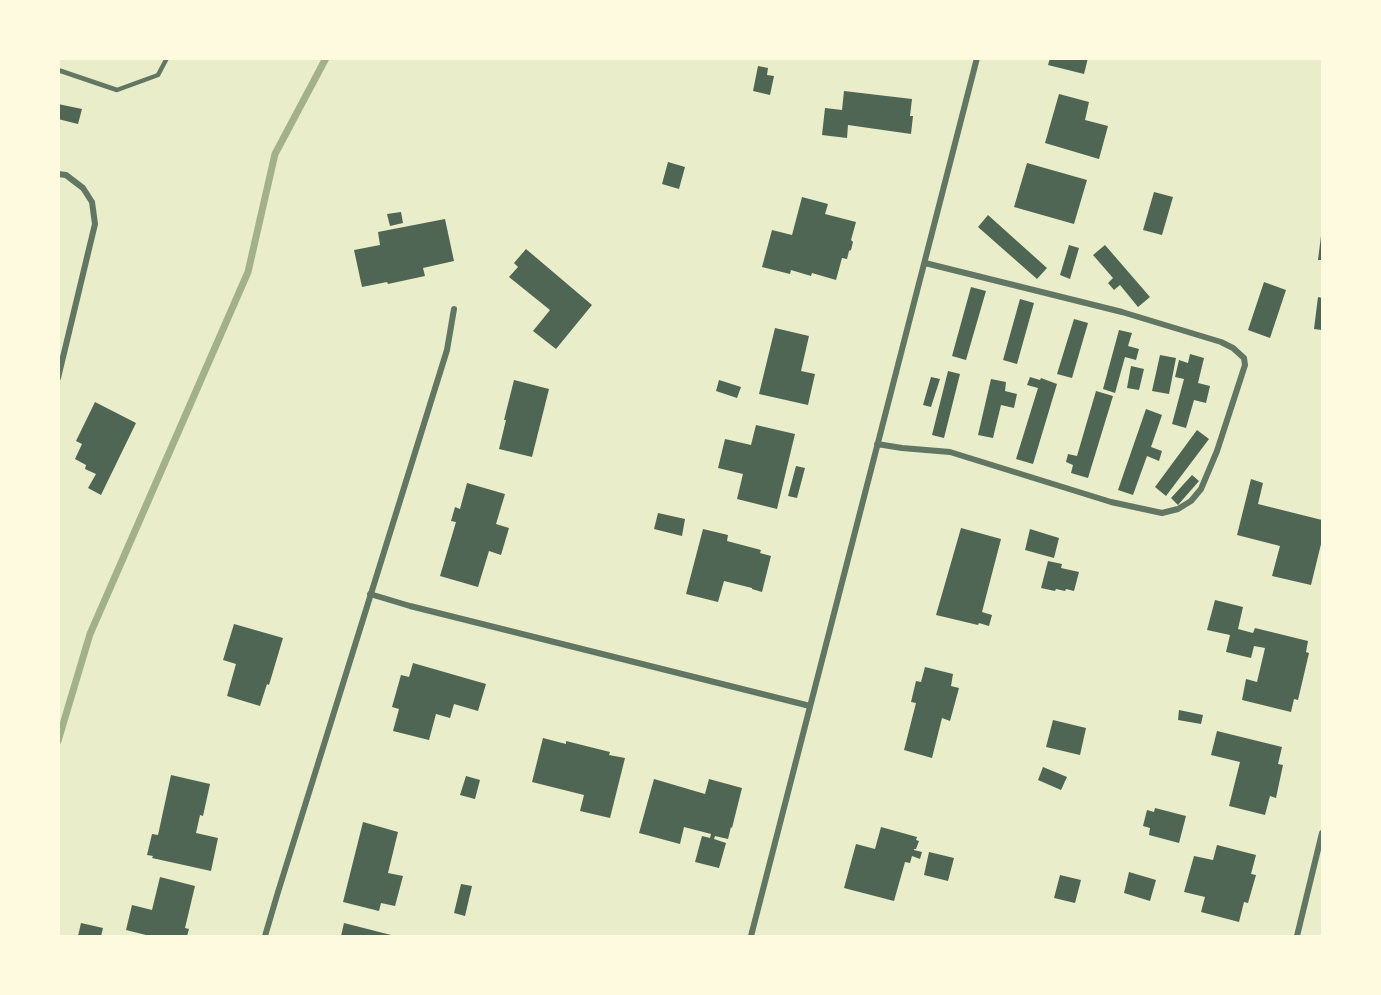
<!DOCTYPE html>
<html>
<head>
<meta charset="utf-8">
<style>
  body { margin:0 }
  #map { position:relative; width:1381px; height:995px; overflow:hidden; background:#e9edc9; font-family:Commissioner,sans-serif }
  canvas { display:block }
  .frame { position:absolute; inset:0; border:60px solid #fefae0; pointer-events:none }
</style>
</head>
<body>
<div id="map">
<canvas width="1381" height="995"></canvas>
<div class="frame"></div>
</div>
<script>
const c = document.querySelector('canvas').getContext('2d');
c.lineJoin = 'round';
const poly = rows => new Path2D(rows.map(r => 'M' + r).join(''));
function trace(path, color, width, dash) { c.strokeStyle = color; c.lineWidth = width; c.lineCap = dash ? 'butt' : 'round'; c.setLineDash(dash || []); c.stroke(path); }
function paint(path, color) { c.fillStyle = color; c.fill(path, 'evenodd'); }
const stream = poly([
  [58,741,90,634,248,272,275,154,326,58]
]);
const building = poly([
  [1050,58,1088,58,1084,74,1048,65],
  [758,66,768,68,767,75,774,76,770,95,753,91],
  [844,91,912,99,910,116,913,116,911,134,848,125,847,138,822,135,825,108,842,110],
  [1059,94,1089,102,1085,120,1108,126,1099,159,1045,143],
  [58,104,82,109,78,124,58,119],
  [668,162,685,167,679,189,662,184],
  [1027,163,1087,180,1074,224,1014,207],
  [1154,192,1173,197,1162,235,1143,230],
  [802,197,828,204,825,214,856,222,851,240,853,242,851,250,849,251,847,259,842,258,836,280,812,273,811,276,791,270,790,274,762,267,772,230,792,235],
  [401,212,403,223,390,226,387,214],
  [988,215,1047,268,1037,279,978,227],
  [445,219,454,261,423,268,425,276,388,284,387,282,362,287,354,250,380,245,378,232],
  [1321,236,1322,236,1322,260,1318,260],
  [1069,245,1079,248,1070,279,1060,275],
  [1105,245,1150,297,1138,307,1120,285,1114,290,1108,283,1113,278,1093,255],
  [526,249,592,305,556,349,533,331,550,310,509,277,518,267,514,263],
  [1264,282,1286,290,1270,338,1248,330],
  [971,287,986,291,966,360,952,356],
  [1318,297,1322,298,1322,330,1314,329],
  [1020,299,1034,303,1017,364,1003,360],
  [1074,319,1088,323,1072,378,1057,374],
  [775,328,809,336,801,371,815,374,808,405,759,394],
  [1119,330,1132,333,1128,346,1139,349,1136,360,1125,357,1115,393,1103,389],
  [1190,354,1204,358,1198,383,1210,386,1206,403,1194,400,1186,428,1172,424,1184,379,1175,377,1179,360,1188,363],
  [1160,355,1176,358,1169,394,1152,391],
  [1131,366,1144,369,1139,390,1127,388],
  [948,371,960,374,944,438,932,435],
  [931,377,940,379,931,407,923,405],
  [1030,377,1040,380,1041,378,1057,384,1033,464,1016,459,1038,388,1027,385],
  [991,379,1006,382,1005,391,1017,394,1014,408,1001,405,993,438,978,435],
  [514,380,549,389,532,457,499,449,506,420,504,420],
  [719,380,741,387,737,398,716,391],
  [1096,391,1113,396,1088,478,1071,473,1073,465,1066,462,1068,454,1077,456],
  [95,402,136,423,101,495,88,488,96,474,85,469,86,465,75,459,82,444,76,441],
  [1146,409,1162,415,1151,447,1162,451,1159,461,1147,456,1133,495,1118,490],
  [756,425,795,434,777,509,737,499,743,474,718,468,725,439,751,445],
  [1197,430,1209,439,1166,496,1155,487],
  [796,466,805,468,797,498,788,496],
  [1192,475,1199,481,1178,505,1171,498],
  [1251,479,1263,483,1258,504,1322,520,1322,540,1311,585,1272,576,1280,546,1237,535],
  [467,483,505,494,496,524,509,528,501,555,489,551,478,587,440,576,456,522,451,521,455,507,460,509],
  [658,513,685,519,682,536,654,529],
  [961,528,1001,539,982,612,992,615,989,626,979,623,978,625,936,615],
  [703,529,728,535,727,541,761,550,760,553,771,556,762,592,752,589,752,588,724,581,718,602,686,594],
  [1030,529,1059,538,1054,558,1025,550],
  [1048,561,1062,564,1061,568,1079,572,1074,591,1066,589,1065,591,1056,589,1055,591,1041,588],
  [1215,600,1243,607,1238,629,1253,633,1255,628,1308,641,1306,652,1309,653,1298,700,1294,699,1291,712,1242,700,1246,679,1257,682,1265,648,1254,646,1251,658,1226,652,1230,635,1207,630],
  [234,624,283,638,269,685,267,684,260,706,227,696,236,664,223,660],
  [413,663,486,684,478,711,454,704,450,718,436,714,429,740,393,731,399,709,392,707,401,675,409,677],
  [925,667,953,674,951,686,959,688,950,721,942,718,932,758,904,750,916,703,911,702,916,681,921,682],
  [1179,710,1203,715,1201,724,1178,720],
  [1053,720,1086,728,1080,755,1046,747],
  [1217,731,1282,747,1278,764,1283,765,1276,798,1270,796,1265,815,1229,806,1240,762,1211,755],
  [543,738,566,744,566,741,610,752,609,755,625,758,610,818,580,811,584,795,532,782],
  [1043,767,1067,777,1061,790,1038,780],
  [171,775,210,784,203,816,200,815,196,833,218,838,211,871,152,858,153,856,147,855,152,834,158,835],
  [466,776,480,780,475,799,460,795],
  [654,779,705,794,709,779,742,788,732,828,731,827,728,839,715,836,714,839,726,843,719,868,695,862,702,836,710,838,711,834,684,827,680,844,639,833],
  [1155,808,1186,816,1179,843,1149,835,1150,828,1143,826,1147,810,1154,812],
  [363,822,398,832,388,873,403,876,395,906,381,903,379,911,343,902],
  [881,827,917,837,916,840,919,841,916,849,914,849,914,850,922,852,920,859,912,856,910,863,905,862,894,901,844,888,856,844,875,849],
  [1217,845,1256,855,1251,874,1256,875,1248,903,1244,902,1239,922,1201,912,1205,897,1184,892,1194,856,1213,860],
  [929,852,954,858,948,881,924,875],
  [1129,872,1156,880,1150,901,1124,893],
  [1060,875,1081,880,1075,903,1054,898],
  [160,877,195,886,185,928,189,929,187,936,146,936,146,935,126,930,132,905,152,910],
  [461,884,472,886,465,916,454,913],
  [81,923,103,928,101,936,78,936],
  [344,923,395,936,341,936]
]);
const service = poly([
  [58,70,117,90,158,75,167,58]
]);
const minor = poly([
  [58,174,66,175,83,188,92,202,95,224,58,378],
  [877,444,902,448,950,452,1111,502,1162,513,1178,509,1191,501,1201,489,1217,451,1245,365,1244,358,1233,348,1221,342,1122,312,925,263],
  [370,594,410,606,810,706],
  [265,936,278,892,447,350,454,309],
  [751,936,977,58],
  [1297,936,1322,833]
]);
trace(stream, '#a3b18a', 7);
paint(building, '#4f6655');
trace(service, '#617663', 4.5);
trace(minor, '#617663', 6);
</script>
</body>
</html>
